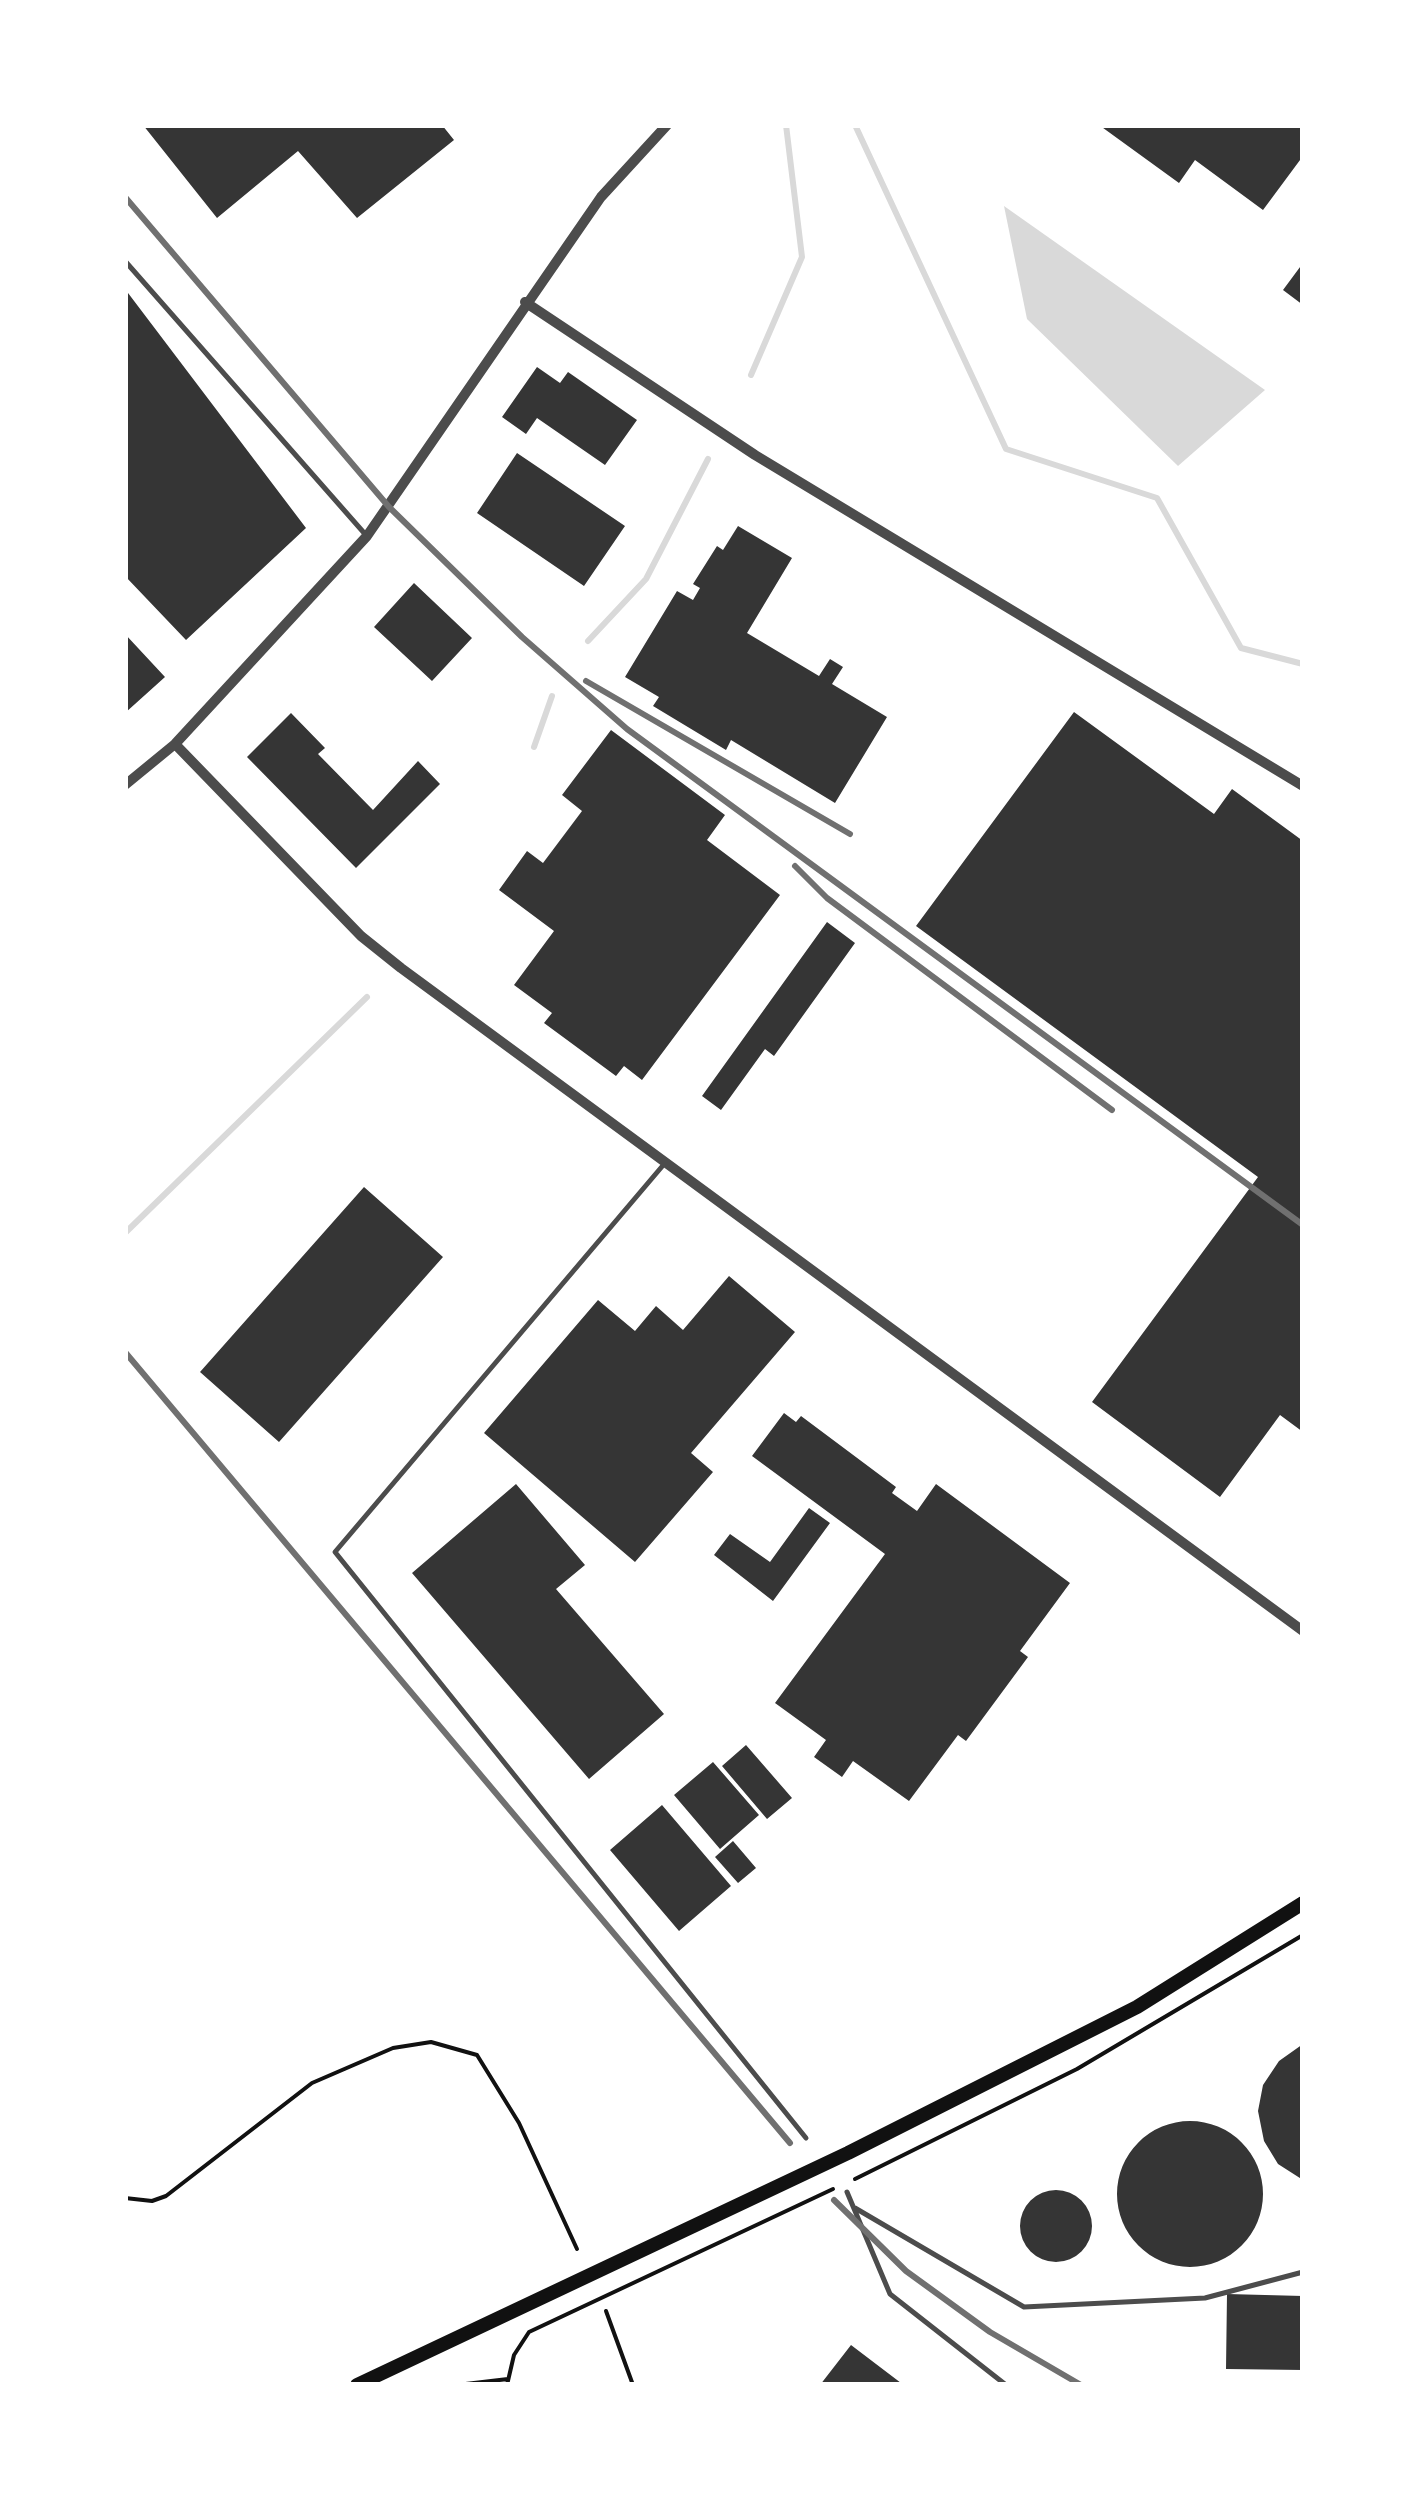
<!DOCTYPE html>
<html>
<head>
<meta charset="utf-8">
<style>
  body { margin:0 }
  #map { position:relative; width:1428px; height:2510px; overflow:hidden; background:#fff; font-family:"DM Sans",sans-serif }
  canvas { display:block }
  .frame { position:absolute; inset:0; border:128px solid #fff; pointer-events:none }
</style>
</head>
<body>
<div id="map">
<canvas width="1428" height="2510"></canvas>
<div class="frame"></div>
</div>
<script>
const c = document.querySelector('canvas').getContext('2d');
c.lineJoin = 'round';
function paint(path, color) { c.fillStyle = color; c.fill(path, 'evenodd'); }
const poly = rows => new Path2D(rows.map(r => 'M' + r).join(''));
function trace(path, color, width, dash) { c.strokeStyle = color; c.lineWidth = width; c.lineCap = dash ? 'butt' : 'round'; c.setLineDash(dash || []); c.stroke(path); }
const water = poly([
  [1004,206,1265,390,1178,466,1027,319]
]);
const stream = poly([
  [855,125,1006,449,1157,498,1241,648,1303,664],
  [751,375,802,257,786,125],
  [588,641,646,579,708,459],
  [534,747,552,696],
  [125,1233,367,997]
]);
const building = poly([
  [143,125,442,125,454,140,357,218,298,151,217,218],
  [1099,125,1303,125,1303,156,1263,210,1195,160,1179,183],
  [1303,263,1303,305,1283,290],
  [125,289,306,528,186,640,125,576],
  [537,367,560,383,568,372,637,420,605,465,537,418,526,434,502,417],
  [517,453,625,526,584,586,477,513],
  [738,526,792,558,747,633,819,676,830,659,843,667,832,684,887,717,835,803,731,740,726,750,653,706,659,697,625,677,677,591,693,600,700,588,693,584,717,546,723,550],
  [414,583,472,638,432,681,374,627],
  [125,634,165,677,125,713],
  [1074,712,1214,814,1232,789,1303,841,1303,1432,1280,1415,1220,1497,1092,1402,1258,1177,916,926],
  [291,713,325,748,318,754,373,810,418,761,440,784,356,868,247,757],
  [611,730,725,815,707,840,780,895,642,1080,624,1066,616,1076,544,1023,552,1013,514,985,554,931,499,890,527,851,543,863,582,811,562,795],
  [827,922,855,943,774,1056,765,1049,721,1110,702,1096],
  [364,1187,443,1257,279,1442,200,1372],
  [729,1276,795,1332,691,1453,713,1472,635,1562,484,1433,598,1300,635,1331,656,1306,683,1330],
  [784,1413,796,1422,801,1416,896,1487,892,1493,917,1511,936,1484,1070,1583,1020,1651,1028,1657,966,1741,958,1735,909,1801,853,1761,842,1777,814,1757,826,1740,775,1703,885,1554,752,1456],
  [516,1484,585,1565,556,1589,664,1714,589,1779,412,1573],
  [809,1508,830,1523,773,1601,714,1555,730,1534,770,1562],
  [746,1745,792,1798,767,1819,722,1766],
  [713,1762,759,1815,720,1849,674,1795],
  [662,1805,731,1886,679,1931,610,1850],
  [733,1841,756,1868,738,1883,715,1857],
  [1303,2044,1303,2180,1278,2164,1264,2141,1258,2111,1263,2085,1279,2061],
  '1117 2194a73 73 0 1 1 146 0a73 73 0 1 1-146 0Z',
  '1020 2226a36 36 0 1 1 72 0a36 36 0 1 1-72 0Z',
  [1227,2294,1303,2296,1303,2370,1226,2369],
  [851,2345,901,2383,899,2385,820,2385]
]);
const path = poly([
  [855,2179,1077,2069,1303,1935],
  [125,2198,152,2201,166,2196,312,2083,393,2048,431,2042,477,2055,519,2123,577,2249],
  [606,2311,633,2385],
  [457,2385,508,2379],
  [507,2385,514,2355,529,2332,833,2189]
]);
const service = poly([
  [125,261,365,534],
  [665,1163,335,1552,806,2138],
  [847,2192,890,2294,1006,2385],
  [855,2208,1024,2307,1205,2298,1303,2272]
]);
const minor = poly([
  [525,302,755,455,1303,786],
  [175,744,361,936,401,968,1303,1631],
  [125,785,175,744,367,536,601,197,667,125]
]);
const secondary = poly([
  [357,2385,848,2153,1137,2007,1303,1903]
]);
const rail = poly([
  [125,197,389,507,522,637,627,729,1303,1225],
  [586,681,850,834],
  [795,866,827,898,1112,1110],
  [125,1352,790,2143],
  [834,2200,906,2271,990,2332,1081,2385]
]);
paint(water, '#d9d9d9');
trace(stream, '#d9d9d9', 6);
paint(building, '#353535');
trace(path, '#111', 4);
trace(service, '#4c4c4c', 5);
trace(minor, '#4c4c4c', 10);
trace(secondary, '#111', 14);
trace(rail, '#707070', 6);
</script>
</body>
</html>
